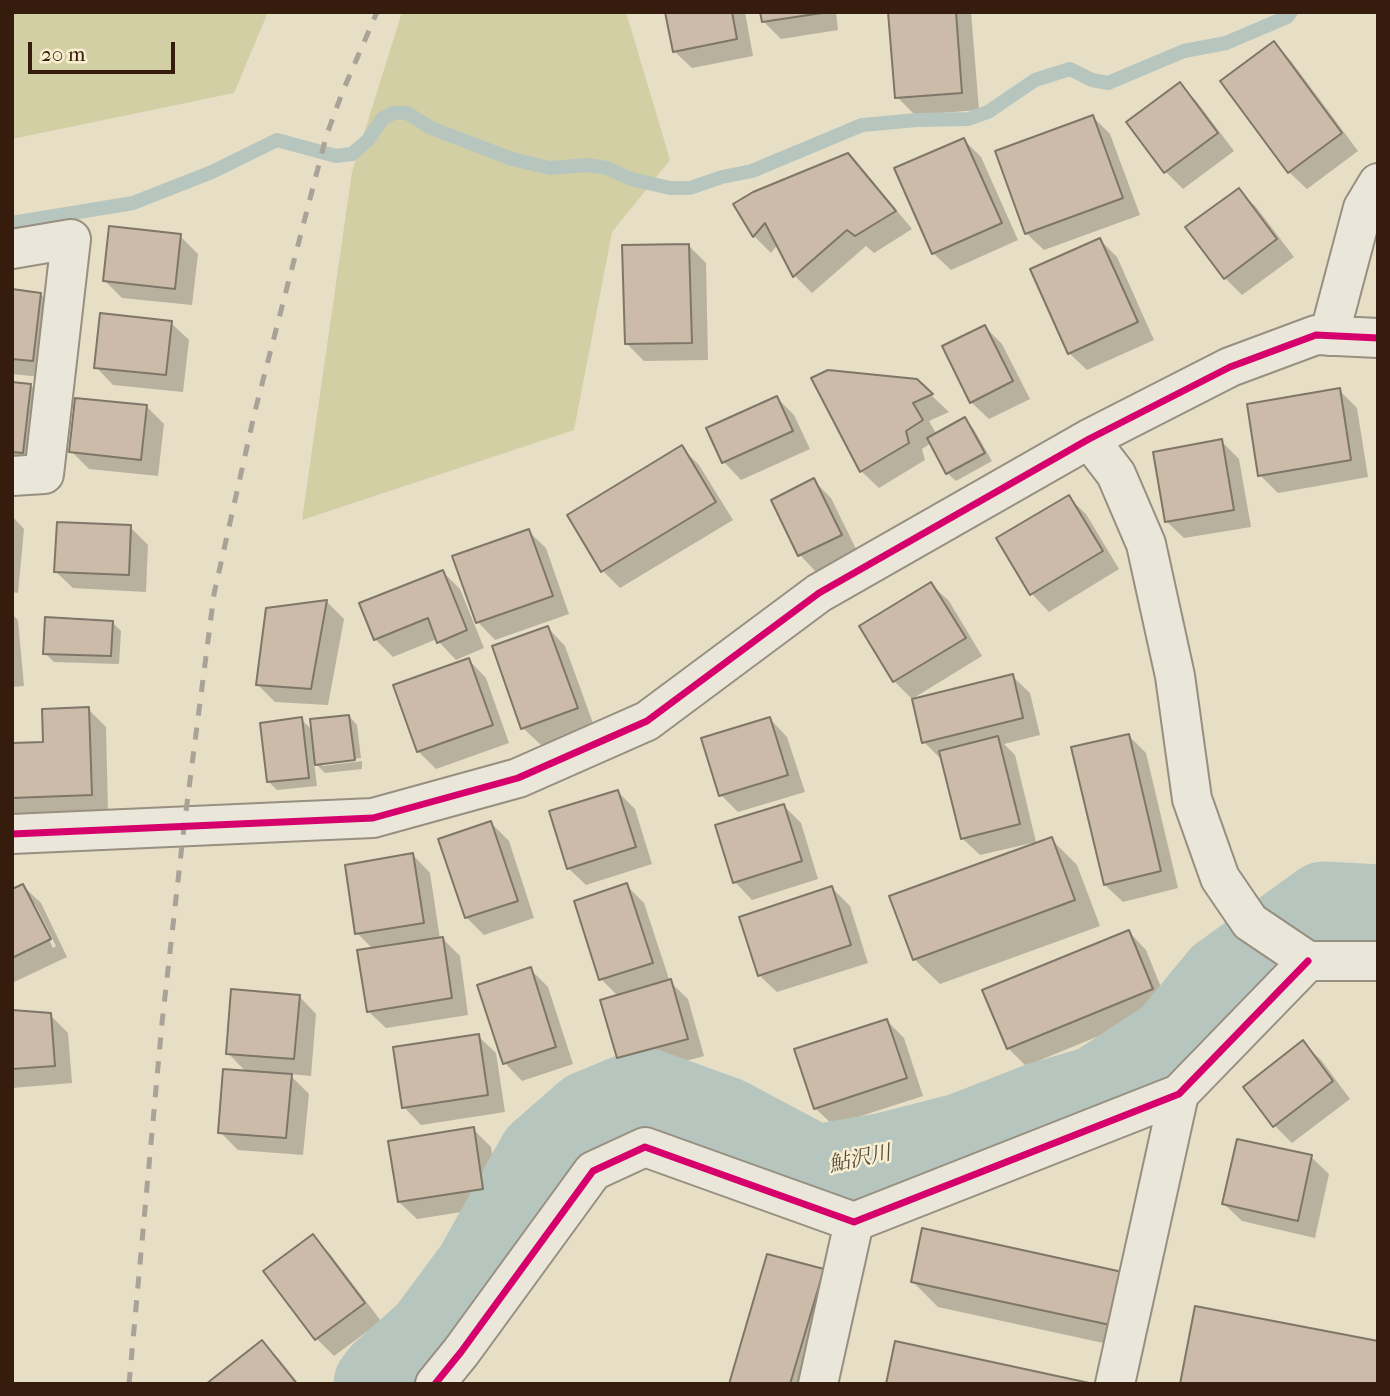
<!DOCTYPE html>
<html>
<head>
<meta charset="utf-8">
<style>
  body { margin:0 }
  #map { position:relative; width:1390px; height:1396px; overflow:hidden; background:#e6dec5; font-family:"IM FELL French Canon",serif }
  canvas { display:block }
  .frame { position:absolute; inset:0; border:14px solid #361c0d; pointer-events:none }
  .scale { position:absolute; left:28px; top:42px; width:147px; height:32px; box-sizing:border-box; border:4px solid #361c0d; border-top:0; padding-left:9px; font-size:21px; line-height:24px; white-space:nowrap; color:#361c0d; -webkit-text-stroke:5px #f8eed0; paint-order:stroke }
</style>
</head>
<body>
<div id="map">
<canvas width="1390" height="1396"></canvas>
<div class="frame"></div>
<div class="scale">20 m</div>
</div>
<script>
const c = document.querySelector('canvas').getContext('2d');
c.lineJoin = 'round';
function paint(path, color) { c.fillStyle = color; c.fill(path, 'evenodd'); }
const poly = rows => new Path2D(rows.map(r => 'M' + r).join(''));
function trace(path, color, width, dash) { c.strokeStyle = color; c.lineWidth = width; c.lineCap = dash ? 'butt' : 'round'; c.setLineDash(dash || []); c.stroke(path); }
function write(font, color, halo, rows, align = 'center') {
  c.font = font + ' "IM FELL French Canon","Noto Serif JP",serif'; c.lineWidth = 5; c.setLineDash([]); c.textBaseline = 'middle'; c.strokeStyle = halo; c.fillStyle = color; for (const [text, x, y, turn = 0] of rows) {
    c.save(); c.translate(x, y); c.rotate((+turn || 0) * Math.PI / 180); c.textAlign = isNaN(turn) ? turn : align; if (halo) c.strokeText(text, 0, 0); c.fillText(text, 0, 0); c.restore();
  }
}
const green = poly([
  [12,12,268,12,234,93,12,139],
  [402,12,626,12,670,160,612,232,574,430,302,520,352,172]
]);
const shadow = poly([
  [667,12,745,12,753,56,692,68,674,51],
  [762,12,836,12,838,30,781,39,763,21],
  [890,12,971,12,979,110,915,115,897,97],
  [1274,43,1291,61,1358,151,1307,189,1289,172],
  [1180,84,1197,102,1234,151,1183,189,1165,171],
  [1093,117,1110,134,1140,215,1044,250,1026,233],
  [964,140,981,157,1018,240,951,270,933,253],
  [848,155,865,172,912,229,874,253,866,246,812,293,795,276,778,244,771,253,754,236,735,205],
  [1239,190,1256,207,1294,257,1242,295,1225,278],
  [180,236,198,254,192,305,122,298,105,281],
  [1100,240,1117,257,1154,340,1087,370,1069,353],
  [688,245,706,263,708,360,644,361,626,343],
  [12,291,40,294,58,312,50,378,12,374],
  [171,323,189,340,183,392,113,385,96,367],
  [985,327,1002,344,1030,399,989,419,971,402],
  [916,381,949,412,929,421,937,435,965,420,973,428,992,461,956,481,947,473,931,443,922,449,925,460,879,488,861,471],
  [12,384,31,386,48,403,40,470,12,467],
  [1339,390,1357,408,1368,477,1278,493,1260,475],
  [777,398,794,415,810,449,741,480,724,462,708,429],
  [147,407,164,424,158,476,89,469,71,451],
  [1221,441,1239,459,1251,527,1184,538,1166,521],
  [681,447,699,465,733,520,620,588,603,571],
  [814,481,831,498,858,553,817,573,800,555,773,501],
  [1068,497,1086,514,1119,569,1049,612,1032,594,999,539],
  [12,516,24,529,18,593,12,592],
  [130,527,148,545,146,592,73,588,55,571],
  [528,531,546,548,569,614,495,640,478,622,454,557],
  [443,572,460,589,484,648,456,660,439,642,437,639,393,657,375,639],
  [931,584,949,601,982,656,912,699,894,681],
  [327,602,344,619,328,705,275,702,258,685],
  [12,614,18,620,24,686,12,687],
  [112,622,121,631,119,664,54,662,45,653],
  [548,628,565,646,594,726,541,745,523,728],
  [469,660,486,678,509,743,436,769,418,751],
  [1012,676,1030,693,1040,735,1004,744,1015,755,1036,842,980,855,962,838,941,759,924,742],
  [88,709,106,727,108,812,12,815,12,745,45,744],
  [349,716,357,725,361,758,322,763,322,766,362,761,362,769,325,773,314,762,317,786,277,790,268,781,301,719,313,731],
  [770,719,787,737,805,792,738,812,721,795],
  [1129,736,1146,753,1178,888,1123,902,1105,885],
  [618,792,635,809,652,864,586,885,568,868],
  [784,806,801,823,818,879,752,900,735,882],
  [491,823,509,841,534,918,484,935,466,917],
  [1051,839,1077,865,1100,926,940,984,914,959],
  [413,855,430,873,440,939,442,938,460,956,468,1015,386,1028,368,1011,373,949,357,933],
  [626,885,644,903,670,982,688,999,704,1056,636,1075,618,1057,618,996,601,979],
  [23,886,41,903,67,957,12,983,12,891],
  [32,904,35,904,56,946,53,948],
  [832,888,850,906,868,963,777,992,759,975],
  [1129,932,1146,950,1169,1007,1026,1066,1008,1048],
  [530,969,548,987,573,1064,522,1081,505,1063],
  [299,996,316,1014,311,1076,289,1074,309,1094,303,1155,238,1150,220,1132,247,1073,228,1053],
  [12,1012,50,1015,68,1033,72,1083,12,1088],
  [887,1021,904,1038,923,1096,833,1125,815,1108],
  [478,1036,496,1053,505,1112,421,1125,404,1107],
  [1303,1043,1321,1060,1350,1099,1292,1143,1275,1126],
  [473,1129,491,1147,500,1206,417,1219,399,1202],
  [1311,1157,1329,1174,1315,1238,1242,1221,1224,1204],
  [313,1237,330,1254,381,1321,334,1356,317,1339],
  [823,1271,848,1296,823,1384,731,1384],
  [913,1282,1152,1300,1140,1351,938,1307],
  [262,1342,279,1359,299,1384,208,1384]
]);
const stream = poly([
  [12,223,133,203,212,172,277,140,336,156,352,154,368,140,382,119,393,113,407,113,431,128,512,159,550,168,587,165,607,168,631,179,670,188,690,188,722,177,752,171,862,125,917,120,968,119,988,112,1035,80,1070,69,1092,80,1108,83,1184,51,1226,43,1287,17,1291,12]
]);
const river = poly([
  [378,1384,384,1376,430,1335,479,1269,542,1156,589,1115,645,1092,725,1121,815,1169,885,1157,963,1137,1040,1107,1097,1090,1172,1041,1223,979,1324,906,1378,909]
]);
const building = poly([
  [665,12,732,12,737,39,673,52,665,12],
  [760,12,821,12,822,13,762,22,760,12],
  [888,12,956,12,962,93,895,98,888,12],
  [1274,41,1342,133,1288,173,1220,81,1274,41],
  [1180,82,1218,133,1164,173,1126,122,1180,82],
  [1093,115,1123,198,1025,234,995,151,1093,115],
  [964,138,1002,223,932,254,894,168,964,138],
  [848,153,896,211,855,236,847,230,793,277,765,223,753,237,733,204,753,192,848,153],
  [1239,188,1277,239,1224,279,1185,227,1239,188],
  [109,226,181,234,175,289,103,281,109,226],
  [1100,238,1138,322,1068,354,1030,269,1100,238],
  [689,244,692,343,625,344,622,245,689,244],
  [12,289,41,293,33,361,12,359,12,289],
  [100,313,172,321,166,375,94,368,100,313],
  [985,325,1013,381,970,403,942,346,985,325],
  [828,370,917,379,933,394,913,403,923,420,906,431,909,443,860,472,811,378,828,370],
  [12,382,31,384,23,453,12,452,12,382],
  [1340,388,1351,460,1258,476,1247,404,1340,388],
  [777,396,793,431,722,463,706,428,777,396],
  [75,398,147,405,141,460,69,452,75,398],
  [965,417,985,453,946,474,927,438,965,417],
  [1222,439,1234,510,1165,522,1153,452,1222,439],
  [682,445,716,502,601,572,567,515,682,445],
  [814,478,842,535,798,556,771,500,814,478],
  [1069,495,1103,551,1030,595,996,538,1069,495],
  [57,522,131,525,129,575,54,572,57,522],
  [529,529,553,596,476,623,452,556,529,529],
  [443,570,467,630,437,643,428,618,374,640,359,603,443,570],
  [931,582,966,638,893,682,859,626,931,582],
  [327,600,311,689,256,685,266,608,327,600],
  [45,617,113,621,111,656,43,654,45,617],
  [548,626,578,708,521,729,492,646,548,626],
  [469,658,493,725,417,752,393,685,469,658],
  [1013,674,1023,718,922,743,912,699,1013,674],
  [89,707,92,795,12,798,12,743,43,742,42,709,89,707],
  [349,715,355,760,315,765,310,719,349,715],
  [302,717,309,778,267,782,260,723,302,717],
  [770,717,788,775,719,796,701,738,770,717],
  [1129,734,1161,871,1104,885,1071,747,1129,734],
  [998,736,1020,824,961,839,939,751,998,736],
  [618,790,636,847,567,869,549,811,618,790],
  [784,804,802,861,733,883,715,825,784,804],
  [491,821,518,901,465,918,438,839,491,821],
  [1052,837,1075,900,913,960,889,896,1052,837],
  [413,853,424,923,355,934,345,865,413,853],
  [627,883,653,963,599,980,574,901,627,883],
  [23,884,51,939,12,958,12,889,23,884],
  [832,886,851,945,758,976,739,917,832,886],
  [1129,930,1153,989,1007,1049,982,990,1129,930],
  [443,937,452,998,367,1012,357,950,443,937],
  [531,967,556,1047,503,1064,477,985,531,967],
  [671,979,688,1039,617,1058,600,1000,671,979],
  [231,989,300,995,294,1059,226,1054,231,989],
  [12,1010,51,1013,55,1066,12,1069,12,1010],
  [887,1019,907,1078,814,1109,794,1049,887,1019],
  [479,1034,488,1095,402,1108,393,1047,479,1034],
  [1303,1040,1333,1081,1273,1127,1243,1087,1303,1040],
  [223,1069,292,1074,286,1138,218,1133,223,1069],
  [474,1127,483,1189,398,1202,388,1141,474,1127],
  [1237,1139,1312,1155,1298,1221,1222,1204,1237,1139],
  [922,1228,1127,1273,1115,1326,911,1282,922,1228],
  [313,1234,365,1303,315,1340,263,1271,313,1234],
  [767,1254,824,1269,790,1384,729,1384,767,1254],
  [1195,1306,1378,1341,1378,1384,1180,1384,1195,1306],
  [262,1340,297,1384,206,1384,262,1340],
  [895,1341,1094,1384,886,1384,895,1341]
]);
const minor = poly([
  [12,249,71,239,44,474,12,476],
  [1329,336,1363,208,1378,183],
  [1089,439,1116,474,1146,544,1175,676,1192,799,1220,878,1250,922,1308,961,1378,961],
  [12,834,373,818,518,778,647,721,819,593,1089,439,1230,367,1316,335,1378,338],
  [435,1384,461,1352,593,1171,645,1147,854,1222,1179,1094,1308,961],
  [818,1384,854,1222],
  [1115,1384,1179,1094]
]);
const rail = poly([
  [129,1384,162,1023,184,827,214,594,255,411,326,137,342,93,377,12]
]);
const cycleway = poly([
  [12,834,373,818,518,778,647,721,819,593,1089,439,1230,367,1316,335,1378,338],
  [435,1384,461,1352,593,1171,645,1147,854,1222,1179,1094,1308,961]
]);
const waterNames = [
  ["鮎沢川",860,1160,-12]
];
paint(green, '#d2cfa5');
paint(shadow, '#0003');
trace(stream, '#b6c6be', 14);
trace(river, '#b6c6be', 89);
paint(building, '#cbbba8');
trace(building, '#7e7667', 2);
trace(minor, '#978f80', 42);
trace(minor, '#eae6d9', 38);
trace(rail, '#a8a297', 5, [12, 12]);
trace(cycleway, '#d6006c', 7);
write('italic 21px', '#564c41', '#f8eed0', waterNames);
</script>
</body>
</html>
